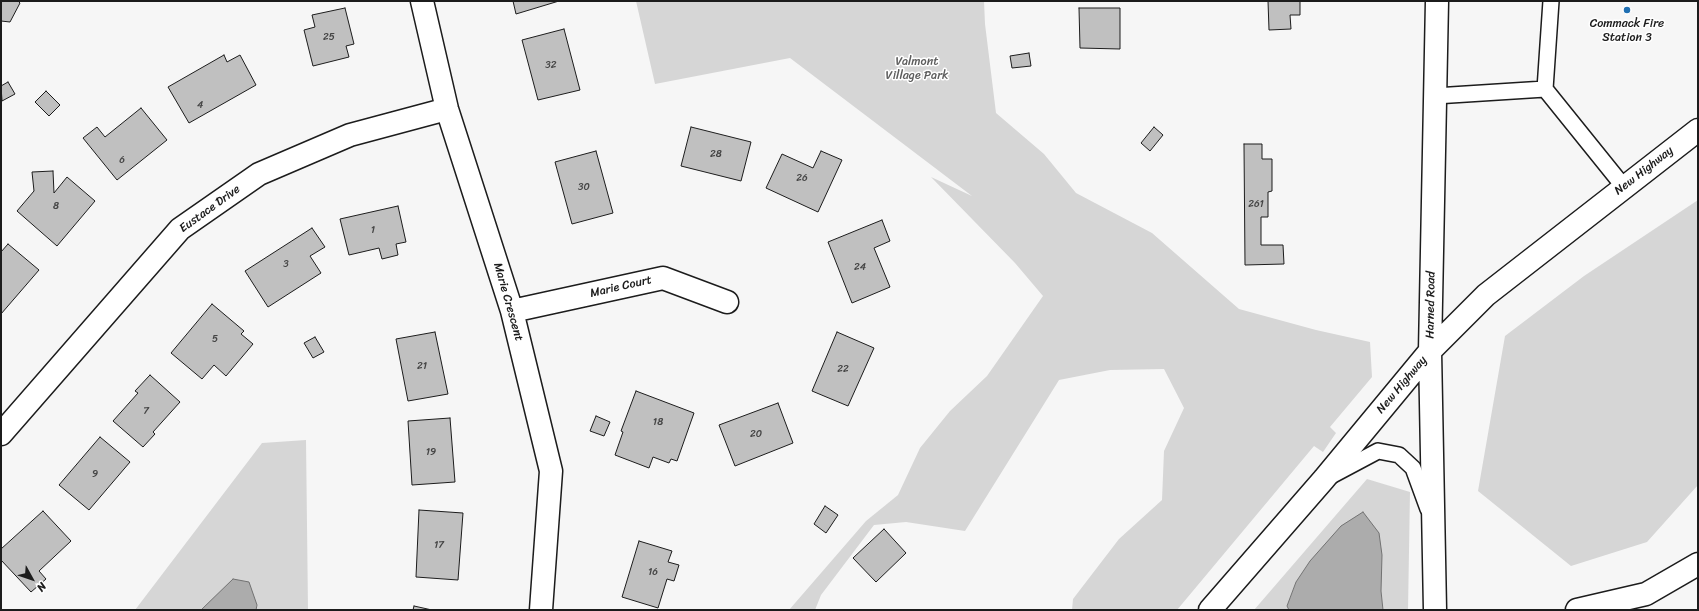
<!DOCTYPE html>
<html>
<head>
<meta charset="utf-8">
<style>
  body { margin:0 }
  #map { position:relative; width:1699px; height:611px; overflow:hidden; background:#f6f6f6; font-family:Sriracha,sans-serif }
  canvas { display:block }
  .frame { position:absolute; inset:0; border:2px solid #1c1c1c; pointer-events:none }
  .north { position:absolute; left:12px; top:559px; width:40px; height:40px; -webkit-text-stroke:3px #fff; paint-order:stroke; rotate:130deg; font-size:11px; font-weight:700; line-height:16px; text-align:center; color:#1c1c1c }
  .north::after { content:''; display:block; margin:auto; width:14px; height:18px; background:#1c1c1c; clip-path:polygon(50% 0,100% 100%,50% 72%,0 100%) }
</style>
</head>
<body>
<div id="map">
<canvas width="1699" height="611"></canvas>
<div class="frame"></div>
<div class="north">N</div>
</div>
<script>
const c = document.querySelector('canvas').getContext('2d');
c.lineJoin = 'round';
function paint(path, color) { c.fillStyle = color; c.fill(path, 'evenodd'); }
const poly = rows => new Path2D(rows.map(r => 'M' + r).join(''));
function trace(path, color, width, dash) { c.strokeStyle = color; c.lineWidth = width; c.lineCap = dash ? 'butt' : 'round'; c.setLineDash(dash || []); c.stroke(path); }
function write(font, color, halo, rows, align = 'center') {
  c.font = font + ' Sriracha,sans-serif'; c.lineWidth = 3; c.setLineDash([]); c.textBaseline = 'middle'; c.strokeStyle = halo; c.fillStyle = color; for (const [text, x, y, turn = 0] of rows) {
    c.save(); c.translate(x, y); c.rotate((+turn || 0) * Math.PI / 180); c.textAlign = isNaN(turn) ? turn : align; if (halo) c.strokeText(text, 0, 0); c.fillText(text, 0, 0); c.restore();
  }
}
const green = poly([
  [636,1,984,1,985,24,996,113,1044,154,1076,193,1152,233,1239,309,1316,330,1370,342,1372,377,1330,427,1336,433,1323,452,1314,446,1177,610,1072,610,1073,599,1119,539,1162,500,1164,451,1184,408,1164,369,1110,370,1059,380,965,531,906,522,874,525,821,595,815,610,789,610,866,521,898,495,920,448,950,411,987,376,1043,296,1015,263,931,177,972,196,790,58,655,84],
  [1698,200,1698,485,1647,542,1571,566,1478,491,1505,336,1584,276],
  [306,440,308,610,256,610,257,605,205,607,201,610,135,610,262,443],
  [1367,479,1410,492,1408,610,1383,610,1381,591,1310,561,1296,582,1287,606,1289,610,1254,610]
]);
const water = poly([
  [1363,512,1379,533,1382,555,1381,591,1383,610,1289,610,1287,606,1296,582,1310,561,1341,526,1363,512],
  [233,579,249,582,257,605,256,610,201,610,233,579]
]);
const building = poly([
  [1,1,18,1,20,3,10,22,1,21,1,1],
  [513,1,559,1,516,14,513,1],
  [1268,1,1300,1,1300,15,1290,15,1291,29,1269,30,1268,1],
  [345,8,354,44,346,46,349,57,313,66,304,30,315,27,312,15,345,8],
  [1079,8,1120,8,1120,49,1080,48,1079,8],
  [564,29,580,90,538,100,522,40,564,29],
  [1029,53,1031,66,1012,68,1010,56,1029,53],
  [224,55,227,62,240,55,256,85,189,123,168,87,224,55],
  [8,82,15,94,2,101,1,86,8,82],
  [46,91,60,105,49,116,35,102,46,91],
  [141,108,167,140,117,180,83,138,97,127,105,137,141,108],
  [691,127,751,142,741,181,681,166,691,127],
  [1154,127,1163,135,1150,151,1141,143,1154,127],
  [1244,144,1262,144,1262,159,1272,159,1272,191,1268,192,1268,217,1261,217,1261,245,1283,245,1284,264,1245,265,1244,144],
  [596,151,613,213,572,224,555,162,596,151],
  [821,151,842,160,818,212,766,188,782,154,813,168,821,151],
  [53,171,54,193,67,177,95,201,57,246,17,211,34,191,32,172,53,171],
  [398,206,406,242,396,244,398,255,382,259,379,248,349,255,340,219,398,206],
  [882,220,890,241,874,248,890,287,852,303,828,242,882,220],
  [312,228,325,247,310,256,321,273,268,307,245,271,312,228],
  [8,244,39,270,1,314,1,252,8,244],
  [212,304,244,331,241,334,253,344,226,376,214,365,202,379,171,353,212,304],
  [435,332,448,394,408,401,396,339,435,332],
  [837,332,874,348,848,406,812,391,837,332],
  [315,337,324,352,313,358,304,343,315,337],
  [150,375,180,402,153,432,155,434,143,447,113,421,138,393,135,391,150,375],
  [636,391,694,413,677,461,671,459,669,463,653,457,649,468,615,455,623,432,621,431,636,391],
  [778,403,793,443,735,466,719,425,778,403],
  [596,416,610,422,604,436,590,431,596,416],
  [450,418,455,482,412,485,408,421,450,418],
  [100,437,130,462,89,510,59,485,100,437],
  [825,506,838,515,826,533,814,524,825,506],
  [419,510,463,513,458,580,416,577,419,510],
  [43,511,71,541,39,571,46,579,31,592,1,560,1,549,43,511],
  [884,529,906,553,876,582,853,558,884,529],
  [639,541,672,551,668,562,679,565,674,581,667,579,658,608,622,597,639,541],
  [414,606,432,610,413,610,414,606]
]);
const lane = poly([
  [1545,89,1624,187],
  [1435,96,1545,89,1551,1],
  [1331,476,1378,451,1399,455,1413,468,1428,509]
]);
const street = poly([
  [422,1,447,109,512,311,551,471,541,610],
  [512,311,663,278,727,302],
  [1,434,180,229,259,174,350,135,447,109],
  [1577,610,1646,594,1698,564]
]);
const secondary = poly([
  [1210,610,1324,479,1430,351,1486,295,1698,130],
  [1435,610,1430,351,1437,1]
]);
const markers = [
  [1627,10,4,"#1f6fb2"]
];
const numberNames = [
  ["25",329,37],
  ["32",551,65],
  ["4",200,105],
  ["28",716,154],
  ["6",122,160],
  ["26",802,178],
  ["30",584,187],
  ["261",1256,204],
  ["8",56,206],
  ["1",373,230],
  ["3",286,264],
  ["24",860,267],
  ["5",215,339],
  ["21",422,366],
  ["22",843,369],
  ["7",146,411],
  ["18",658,422],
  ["20",756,434],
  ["19",431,452],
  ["9",95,474],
  ["17",439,545],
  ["16",653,572]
];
const poiNames = [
  ["Commack Fire",1627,24],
  ["Station 3",1627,38]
];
const parkNames = [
  ["Valmont",917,62],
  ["Village Park",917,76]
];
const streetNames = [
  ["New Highway",1644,171,-38],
  ["Eustace Drive",210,209,-36],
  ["Marie Court",621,287,-13],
  ["Marie Crescent",508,302,74],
  ["Harned Road",1431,305,-89],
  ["New Highway",1402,385,-50]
];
paint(green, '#d6d6d6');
paint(water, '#acacac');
trace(water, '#727272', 1);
paint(building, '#c0c0c0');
trace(building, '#1c1c1c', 1);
trace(lane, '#1c1c1c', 18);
trace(street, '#1c1c1c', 25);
trace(secondary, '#1c1c1c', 25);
trace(lane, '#fff', 15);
trace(street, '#fff', 22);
trace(secondary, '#fff', 22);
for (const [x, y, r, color] of markers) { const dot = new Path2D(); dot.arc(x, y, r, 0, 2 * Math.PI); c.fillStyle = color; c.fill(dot); trace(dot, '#fff', 1.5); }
write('10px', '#454545', null, numberNames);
write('12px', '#1c1c1c', '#fff', poiNames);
write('12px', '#5d5d5d', '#fff', parkNames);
write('12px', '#1c1c1c', '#fff', streetNames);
</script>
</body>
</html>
